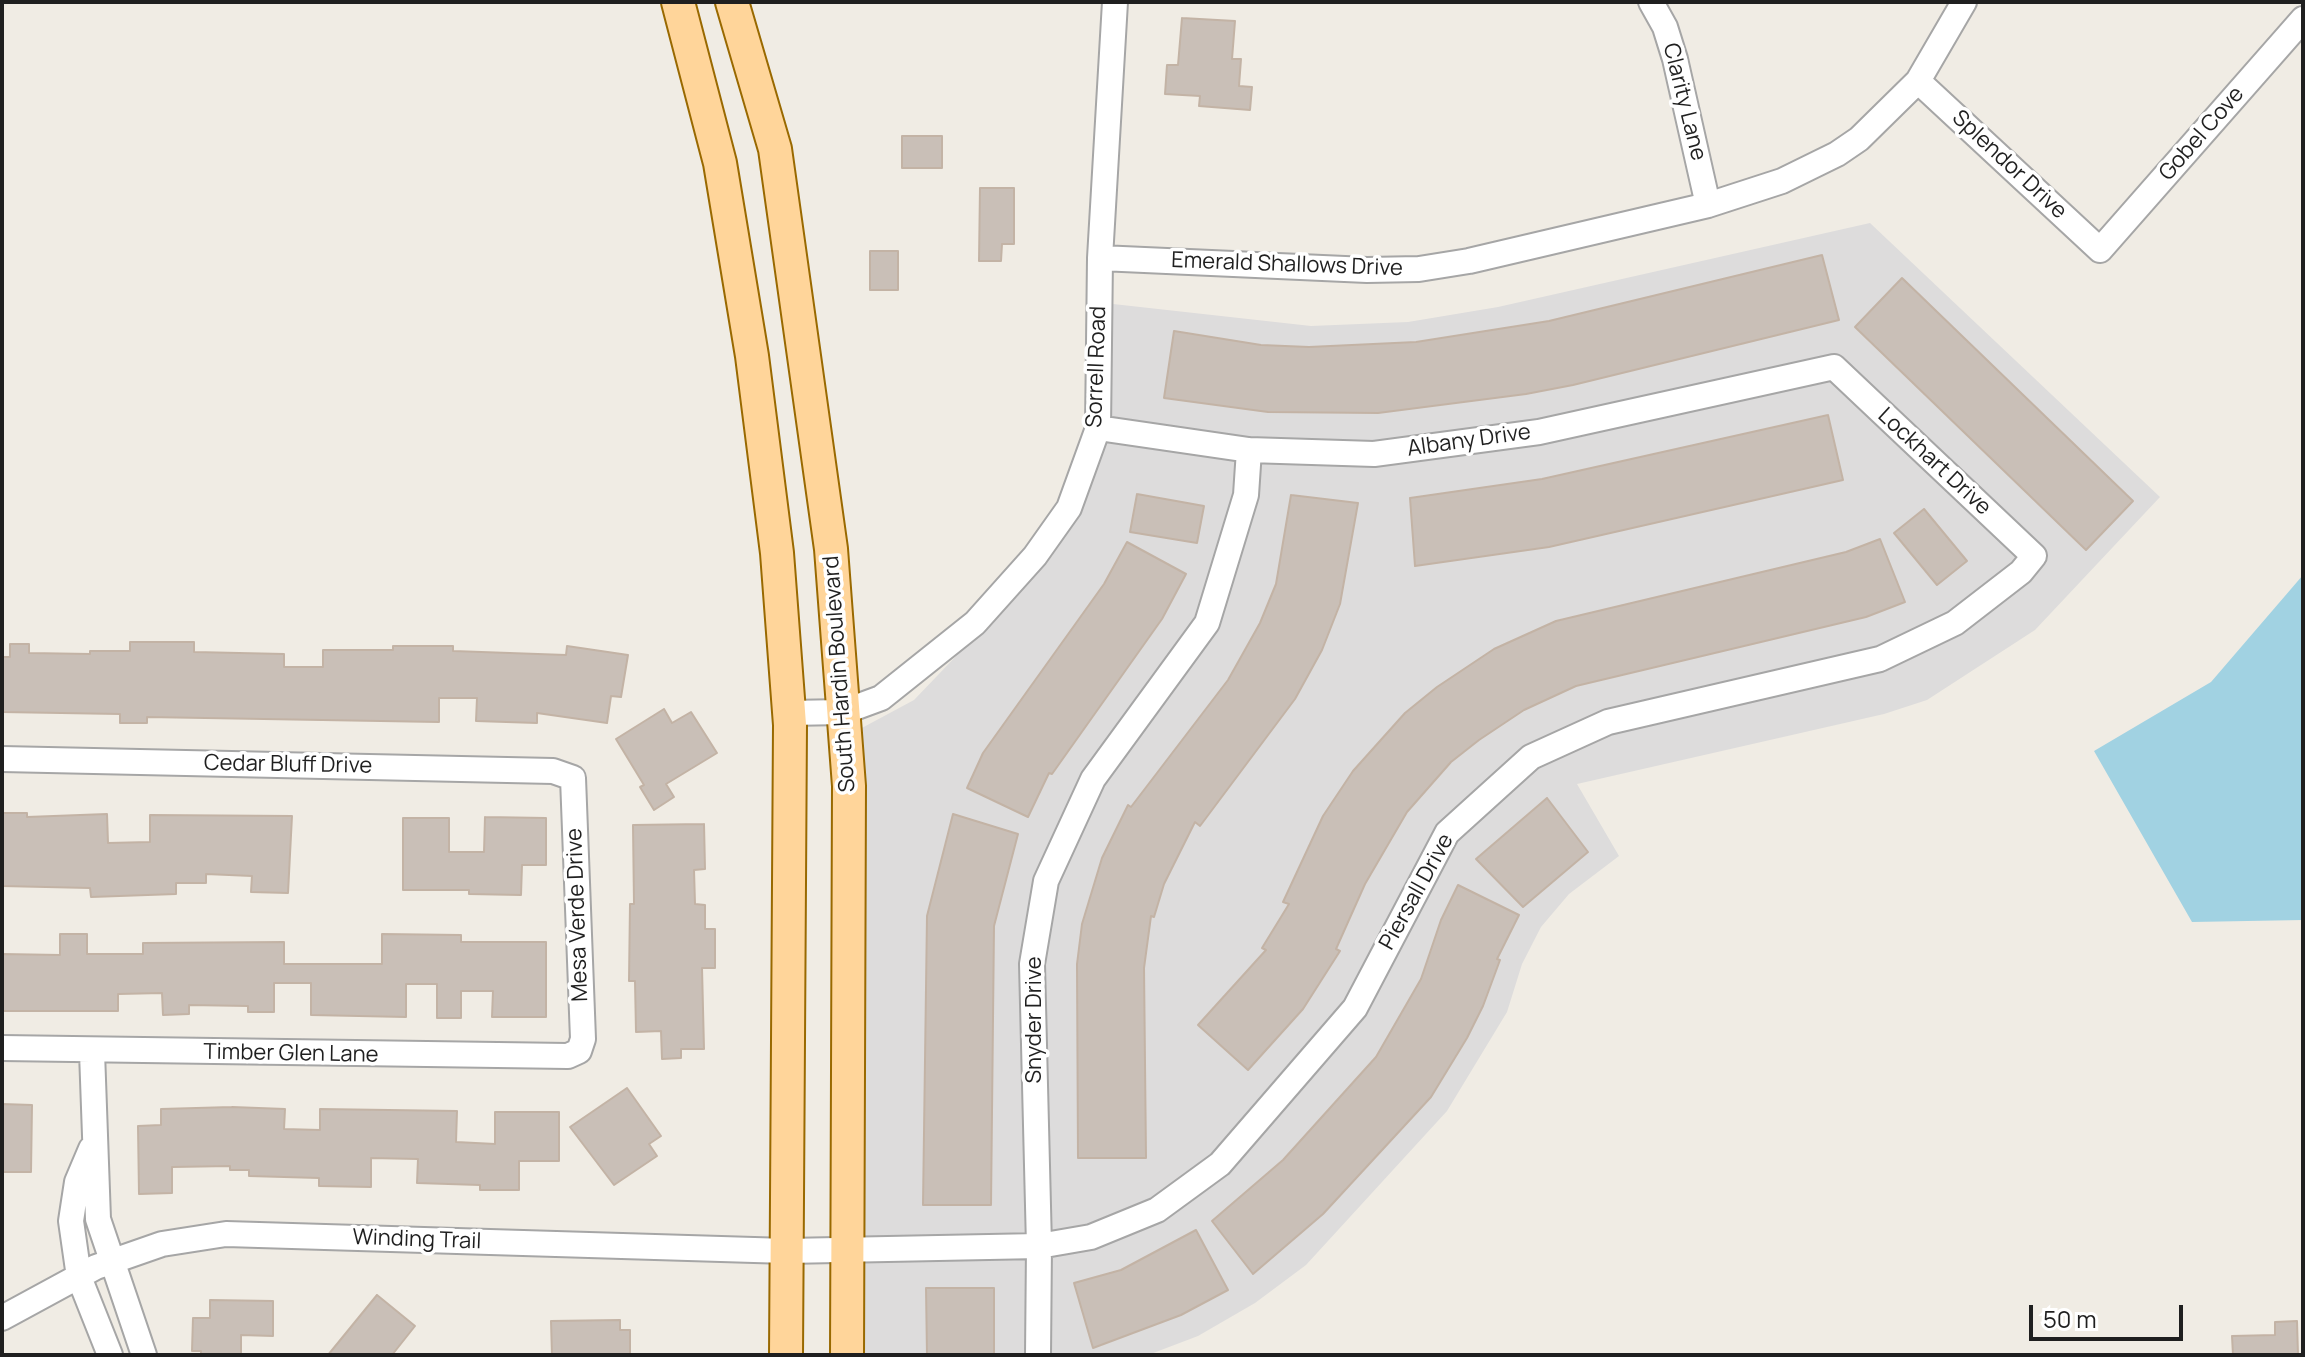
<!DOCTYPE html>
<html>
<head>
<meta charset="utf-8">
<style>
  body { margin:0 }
  #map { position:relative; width:2305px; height:1357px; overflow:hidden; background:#f0ece4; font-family:Manrope,sans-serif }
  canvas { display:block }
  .frame { position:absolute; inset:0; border:4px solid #1f1f1f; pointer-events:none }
  .scale { position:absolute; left:2029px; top:1305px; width:154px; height:36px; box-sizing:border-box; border:4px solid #1f1f1f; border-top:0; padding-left:10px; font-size:24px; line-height:28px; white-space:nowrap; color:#1f1f1f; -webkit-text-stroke:6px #fff; paint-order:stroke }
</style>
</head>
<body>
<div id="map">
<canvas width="2305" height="1357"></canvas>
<div class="frame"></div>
<div class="scale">50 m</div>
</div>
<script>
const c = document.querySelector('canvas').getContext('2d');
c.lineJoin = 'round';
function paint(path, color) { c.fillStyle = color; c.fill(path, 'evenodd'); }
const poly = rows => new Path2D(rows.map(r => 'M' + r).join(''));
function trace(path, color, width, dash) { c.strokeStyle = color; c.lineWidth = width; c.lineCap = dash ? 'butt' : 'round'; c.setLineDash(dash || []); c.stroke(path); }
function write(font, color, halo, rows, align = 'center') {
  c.font = font + ' Manrope,sans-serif'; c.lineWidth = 7; c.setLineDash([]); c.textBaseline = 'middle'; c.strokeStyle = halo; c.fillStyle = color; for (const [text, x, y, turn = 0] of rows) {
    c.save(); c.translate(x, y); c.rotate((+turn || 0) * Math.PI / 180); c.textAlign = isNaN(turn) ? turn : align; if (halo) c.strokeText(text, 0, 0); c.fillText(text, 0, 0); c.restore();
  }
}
const residential = poly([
  [1870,223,2160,497,2035,630,1927,700,1884,714,1577,784,1619,856,1569,894,1541,927,1522,964,1507,1012,1447,1111,1306,1265,1255,1303,1198,1336,1148,1355,864,1355,860,729,914,700,1052,556,1071,524,1109,402,1113,304,1311,326,1408,322,1498,307]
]);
const water = poly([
  [2303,575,2303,920,2192,922,2094,751,2211,682]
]);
const building = poly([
  [1182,18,1235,21,1232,59,1241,59,1239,86,1252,87,1250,110,1199,106,1200,96,1165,94,1167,65,1178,65,1182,18],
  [902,136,942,136,942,168,902,168,902,136],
  [980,188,1014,188,1014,244,1002,244,1001,261,979,261,980,188],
  [870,251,898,251,898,290,870,290,870,251],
  [1822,255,1839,320,1573,385,1526,394,1378,413,1268,412,1164,398,1174,331,1261,345,1309,347,1416,342,1549,321,1822,255],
  [1902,278,2133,501,2086,550,1855,327,1902,278],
  [1828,415,1843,480,1549,547,1415,566,1410,498,1542,479,1828,415],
  [1137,494,1204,506,1197,543,1130,532,1137,494],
  [1291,495,1358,503,1340,604,1322,650,1295,699,1200,826,1195,822,1164,884,1154,917,1151,916,1144,968,1146,1158,1078,1158,1077,964,1082,924,1102,858,1128,805,1131,807,1228,680,1260,623,1276,584,1291,495],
  [1924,509,1967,561,1937,585,1894,533,1924,509],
  [1880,539,1905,602,1866,617,1576,686,1524,710,1479,740,1451,762,1407,812,1365,884,1336,949,1340,951,1303,1009,1248,1070,1198,1025,1266,950,1262,948,1289,904,1283,902,1323,816,1353,771,1405,713,1437,687,1494,649,1556,621,1846,552,1880,539],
  [1127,542,1186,574,1162,619,1052,774,1049,773,1028,817,967,788,983,753,1104,584,1127,542],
  [130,642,194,642,194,652,284,654,284,667,323,667,323,650,393,650,393,646,453,646,453,651,566,655,567,646,628,655,621,697,611,696,607,723,537,713,537,723,476,721,477,698,439,698,439,722,147,717,147,723,120,723,120,714,2,712,2,657,10,657,10,644,29,644,29,653,90,654,90,651,130,651,130,642],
  [664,709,672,723,691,712,717,753,666,784,674,797,654,810,640,787,644,785,616,739,664,709],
  [1547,798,1588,852,1523,907,1476,859,1547,798],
  [2,813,27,813,27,817,107,814,108,843,150,842,150,815,292,816,288,893,251,892,252,876,206,874,206,883,176,883,176,894,91,897,90,888,2,886,2,813],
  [953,814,1018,834,994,926,991,1205,923,1205,927,916,953,814],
  [485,817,546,818,546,865,522,865,521,895,469,894,469,890,403,890,403,818,449,818,449,852,484,852,485,817],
  [704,824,705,869,694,870,695,904,705,905,705,929,715,929,715,968,702,968,704,1049,681,1049,681,1058,662,1059,661,1031,636,1032,635,981,629,981,630,904,634,904,633,825,704,824],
  [1458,885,1519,915,1497,959,1500,960,1483,1006,1467,1038,1431,1097,1323,1214,1253,1274,1212,1221,1283,1160,1376,1057,1421,979,1441,920,1458,885],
  [60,934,87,934,87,954,143,954,143,943,284,942,284,964,382,964,382,934,461,935,461,942,546,942,546,1017,492,1017,493,991,461,991,461,1018,437,1018,437,984,406,984,406,1017,311,1015,311,983,274,983,274,1012,248,1012,248,1006,189,1005,189,1014,163,1015,162,993,118,994,118,1011,2,1011,2,954,60,955,60,934],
  [627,1088,661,1136,649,1144,657,1156,614,1185,570,1127,627,1088],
  [2,1104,32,1105,31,1172,2,1172,2,1104],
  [232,1107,285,1109,284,1129,320,1130,320,1109,457,1111,456,1142,495,1144,495,1112,559,1112,559,1161,519,1161,519,1190,480,1190,480,1185,417,1183,418,1159,371,1158,371,1187,319,1186,319,1178,249,1176,249,1170,230,1170,230,1166,172,1167,172,1193,139,1194,138,1126,161,1125,161,1109,232,1107],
  [1196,1230,1228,1290,1181,1315,1093,1348,1074,1283,1121,1270,1196,1230],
  [926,1288,994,1288,994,1355,927,1355,926,1288],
  [377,1295,415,1326,392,1355,328,1355,377,1295],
  [210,1300,273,1301,273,1336,241,1335,241,1355,201,1355,201,1351,192,1351,193,1318,210,1318,210,1300],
  [620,1320,620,1330,630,1330,630,1355,552,1355,551,1321,620,1320],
  [2297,1321,2298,1355,2233,1355,2232,1336,2275,1335,2275,1322,2297,1321]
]);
const minor = poly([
  [1651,2,1665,27,1675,59,1708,205],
  [1918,81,2100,250,2303,19],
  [1100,258,1367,270,1419,269,1469,261,1708,205,1782,181,1837,154,1859,139,1918,81,1964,2],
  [789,713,843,712,881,698,975,623,1035,556,1069,508,1098,428,1100,258,1115,2],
  [2,759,553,771,573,778,583,1039,579,1051,568,1056,2,1048],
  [92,1052,98,1219,144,1355],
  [91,1149,77,1182,71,1221,79,1277,110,1355],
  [2,1318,96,1267,162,1244,226,1234,787,1251,1039,1246,1091,1237,1157,1210,1220,1164,1355,1008,1447,833,1531,757,1608,722,1880,659,1955,623,2021,572,2034,556,1834,367,1539,432,1374,454,1249,450,1098,428],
  [1038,1355,1039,1246,1032,964,1046,881,1093,779,1207,623,1246,495,1249,450]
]);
const major = poly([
  [678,2,720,163,752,356,777,553,790,725,786,1355],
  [732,2,775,149,831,549,849,786,847,1355]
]);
const streetNames = [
  ["Clarity Lane",1684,102,76],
  ["Gobel Cove",2202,134,-49],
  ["Splendor Drive",2009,165,43],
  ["Emerald Shallows Drive",1287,265,2],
  ["Sorrell Road",1097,367,-88],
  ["Albany Drive",1469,441,-8],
  ["Lockhart Drive",1934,462,43],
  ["South Hardin Boulevard",840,674,-94],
  ["Cedar Bluff Drive",288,765,1],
  ["Piersall Drive",1417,892,-61],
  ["Mesa Verde Drive",578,915,-92],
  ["Snyder Drive",1035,1020,-90],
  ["Timber Glen Lane",291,1054,1],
  ["Winding Trail",417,1240,2]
];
paint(residential, '#dddcdc');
paint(water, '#a1d2e2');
paint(building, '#c9bfb7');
trace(building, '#c3b3a5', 2);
trace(minor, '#a6a6a6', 28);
trace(major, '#996900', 36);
trace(minor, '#fff', 24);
trace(major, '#ffd59a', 32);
write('22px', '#1f1f1f', '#fff', streetNames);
</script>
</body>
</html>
